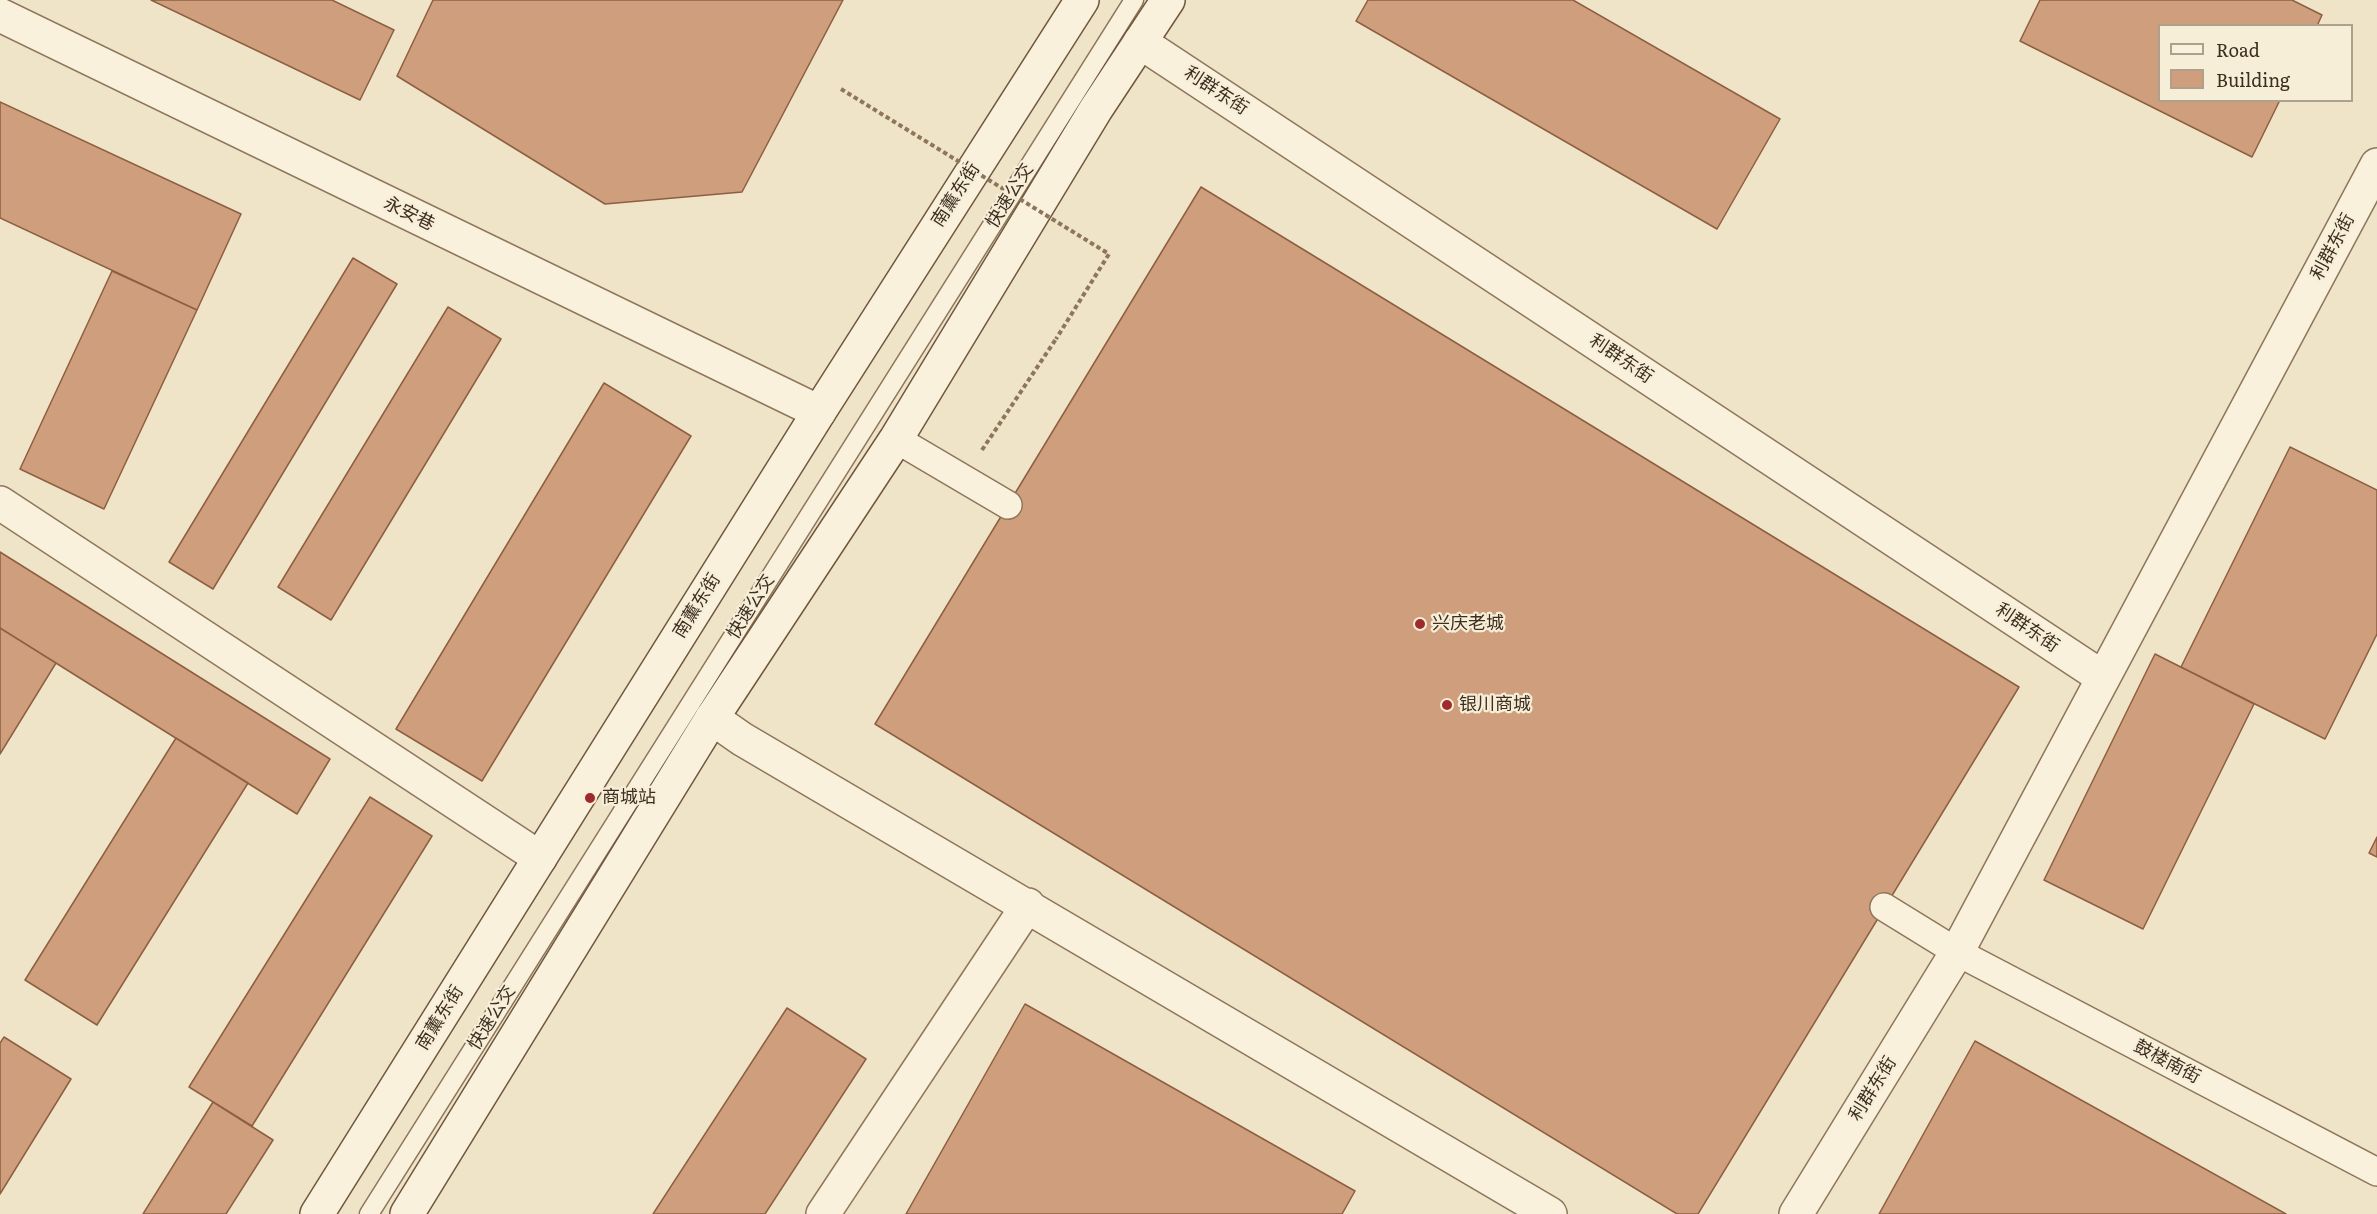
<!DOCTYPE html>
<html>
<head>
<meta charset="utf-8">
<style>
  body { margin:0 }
  #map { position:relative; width:2377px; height:1214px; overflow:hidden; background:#f0e4c8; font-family:Literata,serif }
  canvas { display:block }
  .legend { position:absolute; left:2158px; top:24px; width:195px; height:78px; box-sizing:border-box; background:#f7eed8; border:2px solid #ada18e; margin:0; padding:8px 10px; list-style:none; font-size:18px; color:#3d2e20 }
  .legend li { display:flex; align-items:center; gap:12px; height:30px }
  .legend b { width:30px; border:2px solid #ada18e }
</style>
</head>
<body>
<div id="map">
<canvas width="2377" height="1214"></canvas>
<ul class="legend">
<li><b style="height:8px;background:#faf1dc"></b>Road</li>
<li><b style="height:16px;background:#cf9f7d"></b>Building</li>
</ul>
</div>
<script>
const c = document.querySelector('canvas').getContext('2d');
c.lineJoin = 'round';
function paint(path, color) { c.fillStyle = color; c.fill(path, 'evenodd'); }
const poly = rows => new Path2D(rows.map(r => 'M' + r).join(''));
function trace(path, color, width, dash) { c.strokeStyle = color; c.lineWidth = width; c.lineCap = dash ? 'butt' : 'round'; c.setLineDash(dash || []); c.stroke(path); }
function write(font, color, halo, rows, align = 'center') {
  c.font = font + ' Literata,"Noto Sans SC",serif'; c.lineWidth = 4.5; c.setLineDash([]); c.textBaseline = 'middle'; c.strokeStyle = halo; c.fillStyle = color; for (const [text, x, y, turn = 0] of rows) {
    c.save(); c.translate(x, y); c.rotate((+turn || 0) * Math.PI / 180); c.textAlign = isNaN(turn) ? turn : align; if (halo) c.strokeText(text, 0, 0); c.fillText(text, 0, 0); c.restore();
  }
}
const building = poly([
  [151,0,332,0,394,30,360,100,151,0],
  [433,0,843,0,742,192,605,204,397,76,433,0],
  [1368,0,1573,0,1780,119,1717,229,1356,21,1368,0],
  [2040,0,2292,0,2322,15,2317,26,2160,26,2160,100,2280,100,2252,157,2020,41,2040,0],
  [0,102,241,214,197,310,0,218,0,102],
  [1201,187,2019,687,1698,1214,1677,1214,875,724,1201,187],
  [353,258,397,284,213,589,169,562,353,258],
  [112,271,197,310,104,509,20,469,112,271],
  [448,307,501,339,331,620,278,587,448,307],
  [604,383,691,436,482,781,396,729,604,383],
  [2290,447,2377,490,2377,634,2325,739,2181,667,2290,447],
  [0,552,330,759,297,814,0,628,0,552],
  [0,628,56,663,0,754,0,628],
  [2155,654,2254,704,2143,929,2044,880,2155,654],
  [176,738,248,783,97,1025,25,980,176,738],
  [370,797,432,836,252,1126,189,1087,370,797],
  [2377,837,2377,857,2369,853,2377,837],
  [1025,1004,1355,1191,1342,1214,906,1214,1025,1004],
  [787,1008,866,1059,765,1214,653,1214,787,1008],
  [4,1037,71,1079,0,1194,0,1043,4,1037],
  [1975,1041,2286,1214,1879,1214,1975,1041],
  [213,1102,273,1140,226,1214,143,1214,213,1102]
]);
const path = poly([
  [982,450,1056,339]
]);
const service = poly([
  [369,1214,1134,0]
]);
const pedestrian = poly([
  [896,439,1008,505],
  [1884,907,1957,952,2377,1172]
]);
const minor = poly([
  [0,15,819,412],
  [1140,42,2102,677],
  [0,503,540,858],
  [712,718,742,739,1550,1214],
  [823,1214,1028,905],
  [1796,1214,1957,952,2377,165]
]);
const secondary = poly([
  [317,1214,819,412,1082,0],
  [407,1214,712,718,896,439,1096,109,1168,0]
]);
const pathBridge = poly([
  [841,89,1109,254,1056,339]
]);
const markers = [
  [1420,624,6,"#9e2a2b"],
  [1447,705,6,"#9e2a2b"],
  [590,798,6,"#9e2a2b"]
];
const streetNames = [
  ["利群东街",1216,91,33],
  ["南薰东街",956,195,-57],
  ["快速公交",1010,196,-58],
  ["永安巷",409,214,26],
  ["利群东街",2333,247,-62],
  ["利群东街",1621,359,34],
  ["南薰东街",697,606,-58],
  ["快速公交",751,607,-58],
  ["利群东街",2027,628,34],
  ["南薰东街",440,1018,-58],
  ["快速公交",492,1018,-58],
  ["鼓楼南街",2167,1062,28],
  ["利群东街",1873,1089,-58]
];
const poiNames = [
  ["兴庆老城",1432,624],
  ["银川商城",1459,705],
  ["商城站",602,798]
];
paint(building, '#cf9f7d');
trace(building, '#8d5f41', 1.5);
trace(service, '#8d765c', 21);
trace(pedestrian, '#8d765c', 30);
trace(minor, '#8d765c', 36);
trace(secondary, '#6f573f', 36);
trace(path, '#8d765c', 4, [4.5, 3]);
trace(service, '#faf1dc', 18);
trace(pedestrian, '#faf1dc', 27);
trace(minor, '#faf1dc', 33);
trace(secondary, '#faf1dc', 33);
trace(pathBridge, '#8d765c', 4, [4.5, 3]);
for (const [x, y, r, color] of markers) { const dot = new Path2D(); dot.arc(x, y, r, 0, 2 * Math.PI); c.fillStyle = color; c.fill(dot); trace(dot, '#f7eed8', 2); }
write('18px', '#3d2e20', '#f7eed8', streetNames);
write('18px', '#3d2e20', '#f7eed8', poiNames, 'left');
</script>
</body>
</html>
